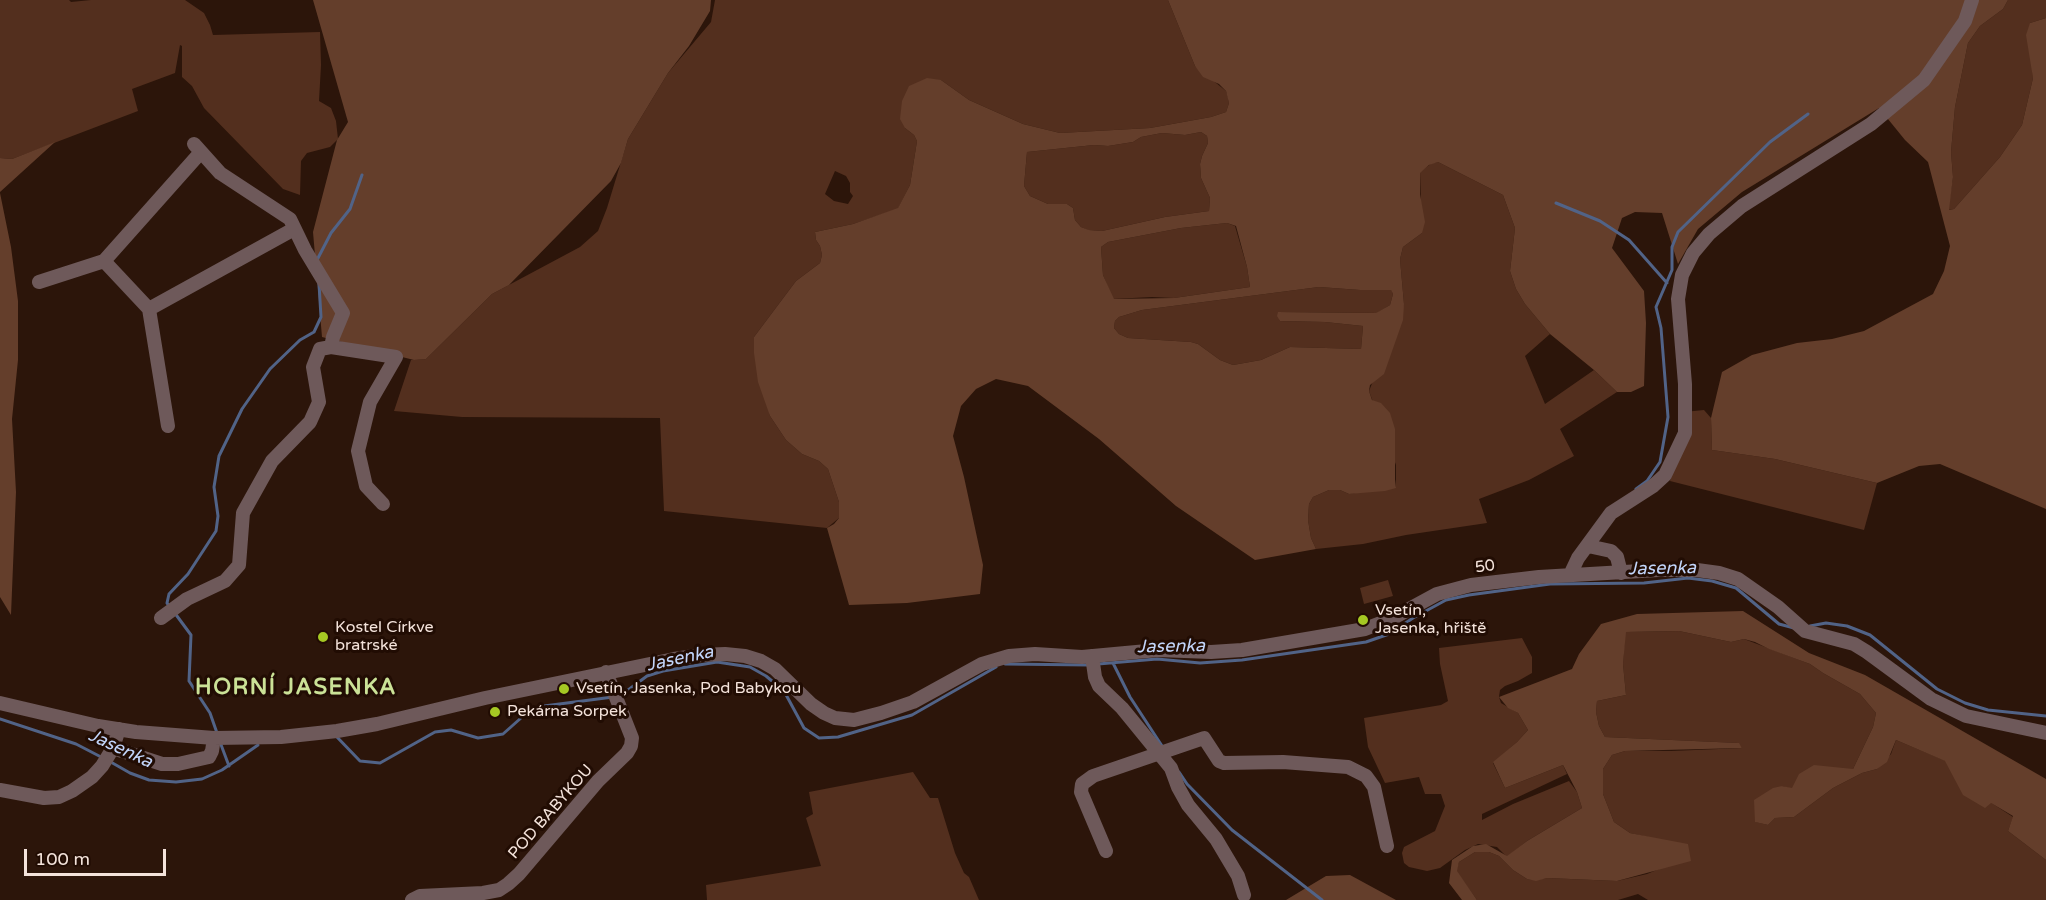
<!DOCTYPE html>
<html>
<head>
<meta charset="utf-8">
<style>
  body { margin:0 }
  #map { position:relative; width:2046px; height:900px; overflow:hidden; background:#2c150a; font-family:"Varela Round",sans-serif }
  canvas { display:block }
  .scale { position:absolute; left:24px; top:849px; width:142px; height:27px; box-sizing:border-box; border:3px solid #f4e3db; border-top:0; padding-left:8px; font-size:18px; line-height:21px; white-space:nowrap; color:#f4e3db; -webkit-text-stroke:4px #210c03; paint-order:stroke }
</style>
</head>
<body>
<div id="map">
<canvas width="2046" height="900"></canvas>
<div class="scale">100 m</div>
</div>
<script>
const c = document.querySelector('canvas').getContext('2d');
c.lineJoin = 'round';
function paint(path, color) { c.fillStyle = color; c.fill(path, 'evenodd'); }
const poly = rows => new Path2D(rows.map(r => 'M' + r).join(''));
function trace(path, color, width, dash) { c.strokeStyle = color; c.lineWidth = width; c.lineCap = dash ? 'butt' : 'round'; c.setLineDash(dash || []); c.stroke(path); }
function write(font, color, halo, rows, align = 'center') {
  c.font = font + ' "Varela Round",sans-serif'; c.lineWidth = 6; c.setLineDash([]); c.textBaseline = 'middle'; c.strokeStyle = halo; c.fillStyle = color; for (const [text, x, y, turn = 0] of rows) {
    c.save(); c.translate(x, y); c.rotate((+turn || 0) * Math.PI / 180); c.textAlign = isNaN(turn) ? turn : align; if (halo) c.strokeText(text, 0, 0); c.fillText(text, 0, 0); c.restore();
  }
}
const green = poly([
  [0,0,69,0,71,2,91,0,185,0,204,13,210,25,213,35,320,32,321,65,319,101,331,108,336,121,338,139,330,147,307,153,301,161,300,195,283,189,204,108,192,86,182,77,182,46,180,45,175,73,132,89,138,111,12,159,0,158],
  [715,0,1168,0,1195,66,1226,91,1228,97,1229,103,1226,112,1211,117,1150,128,1060,133,1023,124,969,100,941,80,905,128,914,135,917,141,910,185,898,209,853,224,815,232,816,240,820,246,822,255,820,263,796,281,754,337,770,416,786,440,802,454,819,461,828,469,839,502,839,518,827,528,664,511,660,418,462,417,394,411,411,360,426,359,492,294,580,247,598,231,607,208,628,139,668,73,711,22],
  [835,171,846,176,850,183,850,192,853,196,848,204,834,201,825,194],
  [2008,0,2046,0,2046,18,2030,23,2033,78,2022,125,2000,157,1954,209,1948,210,1953,177,1951,152,1955,107,1968,43,1980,26,2003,9],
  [1201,132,1207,136,1208,143,1202,156,1200,164,1201,178,1210,198,1209,211,1165,217,1102,231,1088,230,1081,227,1075,220,1073,208,1067,204,1048,204,1030,196,1024,186,1027,152,1094,145,1108,146,1133,142,1141,137,1162,133,1185,135],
  [1438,162,1503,195,1515,228,1510,271,1516,289,1525,304,1550,334,1525,356,1545,404,1594,370,1617,392,1560,429,1574,456,1529,480,1479,499,1487,523,1406,535,1363,544,1316,549,1311,538,1308,520,1309,504,1313,497,1329,490,1340,490,1349,494,1396,487,1396,465,1369,391,1404,304,1400,259,1403,247,1422,233,1420,172,1432,163],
  [1227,223,1235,226,1247,267,1250,287,1174,298,1152,297,1113,299,1103,275,1101,247,1108,242,1181,228],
  [1319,287,1360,290,1391,289,1393,294,1390,305,1377,313,1278,312,1280,321,1325,322,1363,326,1361,349,1290,347,1261,360,1233,365,1220,360,1198,344,1191,342,1128,338,1119,334,1114,328,1115,321,1119,317,1142,310],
  [1704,410,1711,418,1712,450,1775,459,1877,483,1864,530,1670,481,1680,448,1684,412],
  [1388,580,1393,596,1364,604,1360,588],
  [1679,631,1731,642,1744,639,1810,664,1823,673,1860,694,1876,713,1873,727,1853,769,1792,789,1782,786,1756,822,1768,825,1775,818,1794,817,1833,788,1862,773,1877,769,1891,754,1896,740,1946,761,1990,802,2013,817,2008,831,2046,860,2046,900,1648,900,1638,894,1618,900,1477,900,1456,871,1459,862,1475,852,1489,852,1499,856,1513,870,1527,879,1535,880,1547,878,1617,881,1647,874,1664,867,1648,837,1630,833,1614,822,1603,794,1603,769,1612,755,1625,751,1671,751,1742,748,1738,743,1605,737,1599,726,1596,712,1597,701,1626,695,1623,664,1625,632],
  [1522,638,1532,657,1532,673,1518,681,1505,686,1500,690,1499,697,1501,703,1518,713,1528,730,1517,742,1493,763,1505,788,1563,765,1567,774,1482,814,1482,820,1513,804,1569,781,1577,792,1582,808,1527,841,1507,857,1497,847,1478,844,1465,850,1440,868,1427,871,1409,867,1404,863,1402,853,1404,847,1435,831,1445,806,1441,794,1425,794,1419,777,1385,783,1368,747,1364,718,1441,705,1448,701,1440,664,1439,648],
  [913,772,930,798,938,798,955,853,964,873,969,877,979,900,707,900,706,885,821,866,806,818,813,814,809,792]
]);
const forest = poly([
  [313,0,711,0,710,11,689,46,668,73,628,139,621,163,611,181,509,285,492,294,426,359,414,360,322,337,313,232,337,140,348,122],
  [1168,0,2008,0,2003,9,1980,26,1968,43,1955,107,1951,152,1953,177,1949,210,1954,209,2000,157,2022,125,2033,78,2026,35,2030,23,2046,18,2046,509,1940,464,1919,466,1877,483,1775,459,1712,450,1711,418,1722,372,1752,355,1797,343,1832,339,1864,331,1933,294,1944,271,1950,246,1928,162,1905,140,1879,108,1742,192,1698,229,1678,264,1662,213,1635,212,1622,218,1612,248,1644,291,1646,323,1644,386,1631,392,1617,392,1594,370,1550,334,1525,304,1516,289,1510,271,1515,228,1503,195,1438,162,1429,165,1420,173,1420,194,1425,222,1422,233,1403,247,1400,259,1404,304,1403,320,1384,374,1370,385,1369,391,1372,400,1381,403,1390,413,1395,429,1395,479,1396,488,1385,491,1349,494,1340,490,1329,490,1313,497,1309,504,1308,520,1311,538,1316,549,1255,560,1176,506,1099,439,1028,386,996,379,976,389,961,406,953,436,964,477,983,565,980,594,907,603,849,605,827,528,834,524,839,518,839,502,828,469,819,461,802,454,786,440,770,416,758,382,754,353,754,337,796,281,820,263,822,255,820,246,816,240,815,232,853,224,898,208,910,185,917,141,914,135,905,128,900,119,902,101,909,86,927,78,941,80,969,100,1023,124,1060,133,1150,128,1211,117,1226,112,1229,103,1226,91,1219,84,1203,77,1195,66],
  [1201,132,1207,136,1208,143,1202,156,1200,164,1201,178,1210,198,1209,211,1165,217,1102,231,1089,230,1081,227,1075,220,1073,208,1067,204,1048,204,1030,196,1024,186,1027,152,1094,145,1108,146,1133,142,1141,137,1162,133,1185,135],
  [1227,223,1236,226,1247,267,1250,287,1174,298,1114,299,1103,275,1101,247,1108,242,1181,228],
  [1319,287,1360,290,1391,290,1393,294,1390,305,1376,313,1278,312,1277,316,1280,321,1325,322,1363,326,1361,349,1290,347,1261,360,1233,365,1220,360,1198,344,1191,342,1128,338,1119,334,1114,328,1115,321,1119,317,1142,310],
  [55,142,0,192,0,158,12,159],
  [0,193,11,247,18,301,18,360,12,419,16,492,11,615,0,597],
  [1743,611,1809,653,1865,675,2046,779,2046,860,2008,831,2013,816,1991,803,1985,808,1963,795,1945,761,1896,740,1887,762,1877,769,1862,773,1833,788,1794,817,1775,818,1768,825,1755,822,1754,800,1773,788,1782,786,1792,788,1799,774,1814,765,1853,769,1873,727,1876,713,1860,694,1823,673,1810,664,1769,649,1755,642,1744,639,1731,642,1679,631,1626,632,1623,664,1626,695,1597,701,1596,712,1599,726,1605,737,1739,743,1742,748,1625,751,1612,755,1603,769,1603,794,1614,822,1630,833,1688,844,1691,861,1617,881,1547,878,1536,881,1527,879,1513,870,1499,856,1489,852,1475,852,1459,862,1457,871,1477,900,1462,900,1449,883,1452,860,1473,846,1486,844,1507,856,1527,841,1582,808,1577,792,1563,765,1505,788,1493,762,1517,742,1528,730,1518,713,1508,708,1499,697,1572,669,1579,654,1601,624,1637,614],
  [1350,875,1396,900,1286,900,1326,876]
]);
const stream = poly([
  [1556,203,1600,221,1629,240,1667,283],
  [317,260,331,233,350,209,362,175],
  [1636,489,1647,481,1660,462,1668,417,1661,328,1656,307,1672,270,1672,247,1678,232,1770,142,1808,114],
  [170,607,167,603,169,594,188,574,216,531,218,516,214,487,219,456,242,409,270,369,300,340,314,332,321,317,319,284],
  [174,612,191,635,189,681,210,713,217,733],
  [1810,626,1826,623,1847,626,1870,635,1937,689,1965,703,1988,710,2046,716],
  [1113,663,1130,697,1164,749],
  [1005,664,1089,665],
  [1098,664,1157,659,1200,663,1242,660,1366,642,1389,634,1413,618,1446,600,1469,595,1550,584,1644,583,1688,578,1712,581,1736,588,1779,624,1794,628],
  [619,695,624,693,647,676,663,671,717,662,750,667,766,676,784,691,804,728,819,738,838,737,912,715,996,667],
  [0,719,76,744,103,758],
  [335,735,360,761,380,763,435,732,451,730,478,738,503,734,530,710,544,706,613,697],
  [220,742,229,766],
  [109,761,130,773,149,780,176,782,202,779,222,770,258,745],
  [1179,772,1187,784,1232,830,1322,900]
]);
const minor = poly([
  [194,144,220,173,290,219,305,250,343,313,333,337,331,347,396,357,370,402,358,451,366,486,383,504],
  [104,261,201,152],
  [39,282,104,261,149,309,168,426],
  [149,309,294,229],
  [1588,546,1611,551,1617,557,1621,573],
  [1570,575,1578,558,1611,513,1653,486,1665,475,1685,433,1685,384,1678,299,1682,275,1693,253,1709,234,1742,206,1871,124,1924,80,1965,21,1972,0],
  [161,618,187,599,225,581,239,565,243,513,272,461,310,422,319,402,313,367,320,349,331,347],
  [1092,656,1095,677,1099,686,1122,708,1171,768,1178,787,1188,805,1216,839,1238,876,1244,895],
  [0,703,98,726,136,732,214,738,281,737,337,731,377,724,485,698,674,659,701,655,725,654,745,656,761,661,775,669,811,704,824,713,835,718,854,720,881,713,913,702,982,664,1009,656,1035,654,1082,657,1158,650,1211,652,1242,650,1365,629,1391,619,1437,594,1471,585,1539,577,1658,570,1697,570,1719,573,1738,579,1778,607,1805,631,1854,644,1867,652,1931,699,1966,716,2046,733],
  [113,748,162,764,178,764,209,757,212,751,214,738],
  [0,790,44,798,59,797,72,791,92,777,102,766,113,748,119,729],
  [1106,851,1081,792,1082,784,1093,776,1204,738,1219,761,1224,763,1283,762,1348,767,1366,776,1374,787,1387,846],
  [412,900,420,896,483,893,499,890,508,884,519,874,598,781,627,753,631,746,632,738,606,672]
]);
const markers = [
  [1363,620,6,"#a5c823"],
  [323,637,6,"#a5c823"],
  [564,689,6,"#a5c823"],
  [495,712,6,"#a5c823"]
];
const streetNames = [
  ["50",1485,567,-8],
  ["POD BABYKOU",551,812,-49]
];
const poiNames = [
  ["Vsetín,",1375,611],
  ["Jasenka, hřiště",1375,629],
  ["Kostel Církve",335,628],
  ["bratrské",335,646],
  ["Vsetín, Jasenka, Pod Babykou",576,689],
  ["Pekárna Sorpek",507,712]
];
const waterNames = [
  ["Jasenka",1662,569,-1],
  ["Jasenka",1171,647,-1],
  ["Jasenka",680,659,-12],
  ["Jasenka",120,749,25]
];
const districtNames = [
  ["HORNÍ JASENKA",296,688]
];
paint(green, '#532f1e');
paint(forest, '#643e2b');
trace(stream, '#516387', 3);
trace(minor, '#6e595a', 14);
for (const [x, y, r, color] of markers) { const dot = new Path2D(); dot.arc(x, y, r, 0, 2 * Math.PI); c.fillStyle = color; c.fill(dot); trace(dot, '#210c03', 2); }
write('16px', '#f4e3db', '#210c03', streetNames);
write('16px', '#f4e3db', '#210c03', poiNames, 'left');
write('italic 18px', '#c2d5fa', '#210c03', waterNames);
c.letterSpacing = '1.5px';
write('bold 22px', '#cbe297', '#210c03', districtNames);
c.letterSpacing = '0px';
</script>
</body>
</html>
